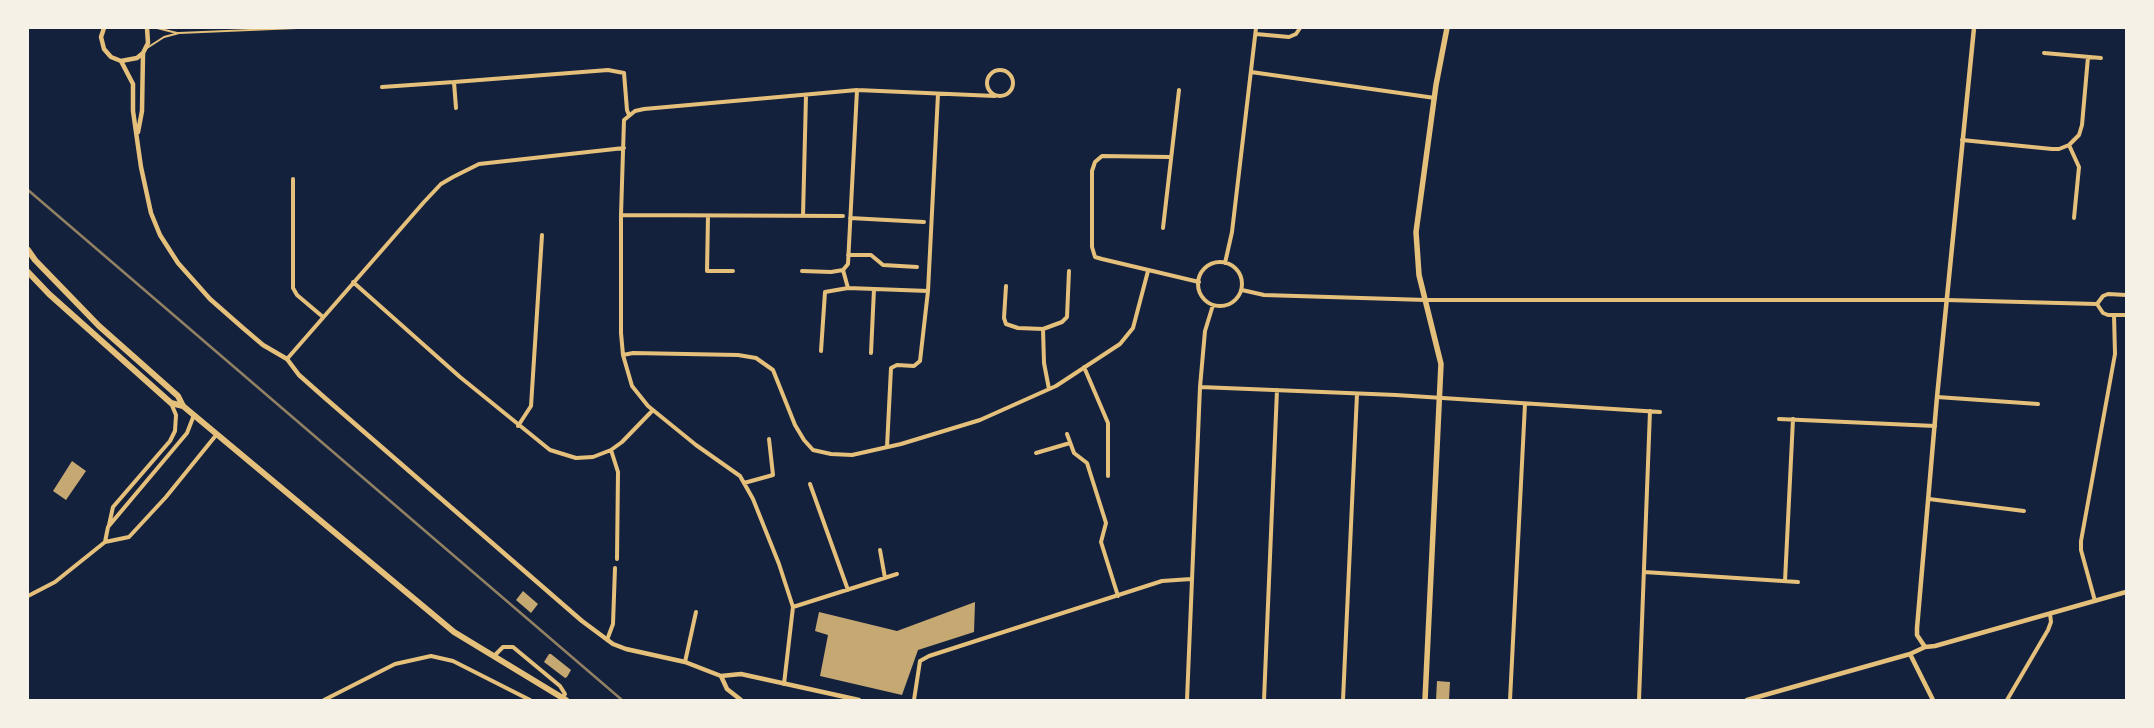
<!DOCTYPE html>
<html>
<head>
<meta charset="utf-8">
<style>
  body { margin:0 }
  #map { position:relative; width:2154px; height:728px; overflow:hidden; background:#14213d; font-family:"Noto Sans",sans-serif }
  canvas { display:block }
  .frame { position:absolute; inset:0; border:29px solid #f6f1e7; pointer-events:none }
</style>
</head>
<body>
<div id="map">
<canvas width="2154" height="728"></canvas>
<div class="frame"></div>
</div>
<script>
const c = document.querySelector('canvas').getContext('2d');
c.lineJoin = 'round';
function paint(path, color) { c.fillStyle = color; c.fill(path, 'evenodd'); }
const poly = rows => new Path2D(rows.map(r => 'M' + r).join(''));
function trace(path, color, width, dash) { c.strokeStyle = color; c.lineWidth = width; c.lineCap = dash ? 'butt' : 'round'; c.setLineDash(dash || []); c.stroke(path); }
const building = poly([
  [72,461,86,471,66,500,53,491],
  [523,591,538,604,531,613,516,600],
  [975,602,974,632,918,650,902,695,820,676,828,635,815,631,819,612,897,631],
  [549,654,551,654,571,670,567,677,565,678,544,662],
  [1437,681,1450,682,1449,700,1436,700]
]);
const service = poly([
  [157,28,177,33],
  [147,48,164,37,179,33,297,28]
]);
const minor = poly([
  [1256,34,1289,37,1296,34,1300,28],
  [2044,53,2101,58],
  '987 83a13 13 0 1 1 26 0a13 13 0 1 1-26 0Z',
  [1251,72,1435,98],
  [382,87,454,82],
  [456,108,454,82,608,70,624,73,627,110,629,115],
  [1962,140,2052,149,2059,149,2069,145,2079,135,2082,125,2088,57],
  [2069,145,2079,167,2074,218],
  [1170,157,1102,156,1095,162,1092,171,1092,247,1095,257,1102,259,1199,282],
  [293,179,293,288,297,295,323,317],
  [621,215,843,216],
  [708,216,707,271,733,271],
  [803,216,806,95],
  [850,218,924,222],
  [1163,228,1179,90],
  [848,255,871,255,883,265,917,267],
  '1198 284a22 22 0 1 1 44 0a22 22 0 1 1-44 0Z',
  [1225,263,1232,232,1256,28],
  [843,270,848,288,928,291],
  [802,271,831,272,843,270,848,264,857,90],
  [353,282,460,377,550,450,576,458,593,457,611,450,622,442,653,410],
  [1006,286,1004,318,1006,324,1018,328,1043,329,1062,322,1067,317,1069,271],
  [1242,290,1264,295,1426,300,1946,300,2097,304],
  [2097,304,2103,313,2108,315,2126,315],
  [2097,304,2103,296,2108,294,2126,295],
  [1043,329,1044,363,1049,389],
  [821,351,825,292,848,288],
  [871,353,874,289],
  [623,355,633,353,738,355,756,358,773,370,795,425,804,440,813,450,831,454,852,455,901,444,980,420,1056,386,1120,344,1133,328,1148,271],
  [287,359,424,202,441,184,453,177,479,164,624,148],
  [1084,367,1108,423,1108,476],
  [1200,387,1396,395,1660,412],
  [1937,397,2038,404],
  [1779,419,1935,426],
  [518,426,531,406,542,235],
  [1067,434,1074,453,1087,463,1106,523,1101,542,1118,596],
  [887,447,891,368,897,365,914,366,920,361,928,291,938,94],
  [611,450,618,472,617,559],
  [1036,453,1070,443],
  [744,483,773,475,769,439],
  [810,484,848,590],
  [1929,499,2024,511],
  [109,525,113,507,170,441,175,431,176,415,171,403],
  [105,542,108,527,187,433,194,415],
  [880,550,885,578],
  [1644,572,1798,582],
  [1785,581,1793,419],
  [28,596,55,582,105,542,129,537,166,497,217,434],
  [2095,601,2081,550,2081,541,2115,354,2114,315],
  [793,607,897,574],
  [607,640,613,624,615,568],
  [494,656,503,647,513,647,560,686,565,694,562,698],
  [685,662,696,612],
  [784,684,793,607,779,564,753,499,740,476,696,445,648,406,632,386,623,355,621,333,621,215,624,120,635,111,644,109,857,90,995,96],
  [324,700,395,664,431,656,453,661,530,700],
  [914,700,920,661,929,656,1162,581,1191,579],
  [1187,700,1200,387,1205,331,1213,305],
  [1264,700,1277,390],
  [1343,700,1357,394],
  [1510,700,1525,404],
  [1639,700,1650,411],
  [2007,700,2048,630,2051,622,2050,614]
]);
const tertiary = poly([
  [104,28,101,37,104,49,111,57,121,61,137,58,143,53,148,43,147,28],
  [121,61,133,84,133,111,141,167,151,213,160,235,178,263,210,299,243,328,263,345,287,359,299,375,325,398,582,621,613,644,626,649,685,662,721,676,741,674,859,700],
  [138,132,142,111,143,53],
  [1925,647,1917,635,1917,628,1937,397,1974,28],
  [1910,654,1933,700],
  [721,676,727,689,741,700],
  [1747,700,1910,654,1925,647,1935,646,2126,592]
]);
const primary = poly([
  [1425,700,1441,364,1419,275,1416,232,1436,85,1447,28]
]);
const trunk = poly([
  [28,250,35,260,99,326,178,396,183,406,454,632,566,700],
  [28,272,49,294,171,403,183,406]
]);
const rail = poly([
  [28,190,622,700]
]);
paint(building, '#c6a872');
trace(service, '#e5c07b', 2);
trace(minor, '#e5c07b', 4);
trace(tertiary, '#e5c07b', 4.5);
trace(primary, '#e5c07b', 5.5);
trace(trunk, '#e5c07b', 6);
trace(rail, '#918062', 2.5);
</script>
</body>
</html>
